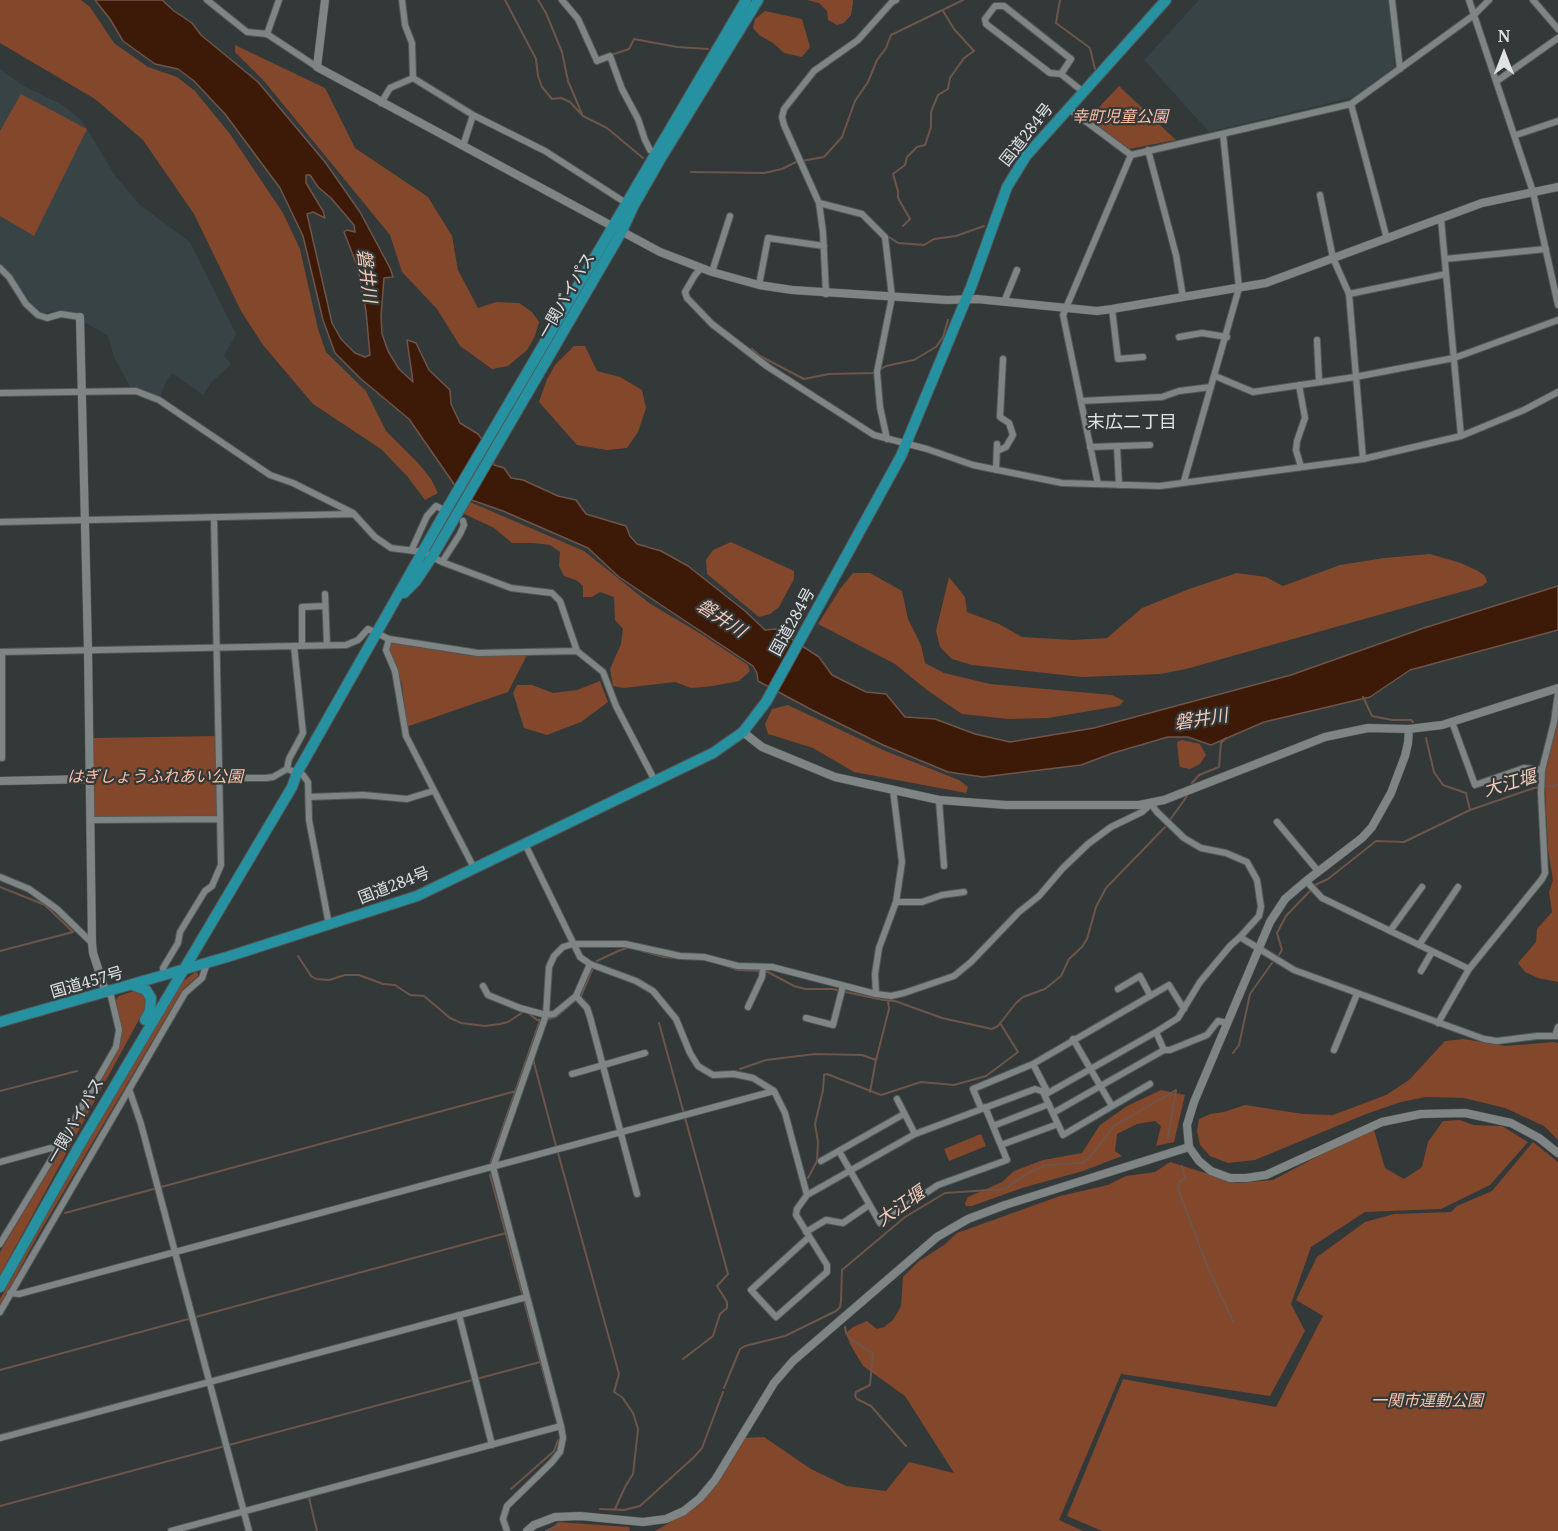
<!DOCTYPE html>
<html>
<head>
<meta charset="utf-8">
<style>
  body { margin:0 }
  #map { position:relative; width:1558px; height:1531px; overflow:hidden; background:#333839; font-family:"Noto Serif",serif }
  canvas { display:block }
  .north { position:absolute; left:1474px; top:24px; width:60px; height:60px; -webkit-text-stroke:4px #333839; paint-order:stroke; rotate:0deg; font-size:16px; font-weight:700; line-height:24px; text-align:center; color:#e0e2e3 }
  .north::after { content:''; display:block; margin:auto; width:21px; height:27px; background:#e0e2e3; clip-path:polygon(50% 0,100% 100%,50% 72%,0 100%) }
</style>
</head>
<body>
<div id="map">
<canvas width="1558" height="1531"></canvas>
<div class="north">N</div>
</div>
<script>
const c = document.querySelector('canvas').getContext('2d');
c.lineJoin = 'round';
function paint(path, color) { c.fillStyle = color; c.fill(path, 'evenodd'); }
const poly = rows => new Path2D(rows.map(r => 'M' + r).join(''));
function trace(path, color, width, dash) { c.strokeStyle = color; c.lineWidth = width; c.lineCap = dash ? 'butt' : 'round'; c.setLineDash(dash || []); c.stroke(path); }
function write(font, color, halo, rows, align = 'center') {
  c.font = font + ' "Noto Serif","Noto Sans JP",serif'; c.lineWidth = 4.5; c.setLineDash([]); c.textBaseline = 'middle'; c.strokeStyle = halo; c.fillStyle = color; for (const [text, x, y, turn = 0] of rows) {
    c.save(); c.translate(x, y); c.rotate((+turn || 0) * Math.PI / 180); c.textAlign = isNaN(turn) ? turn : align; if (halo) c.strokeText(text, 0, 0); c.fillText(text, 0, 0); c.restore();
  }
}
const built = poly([
  [1199,0,1389,0,1395,67,1354,97,1209,132,1144,60],
  [0,69,22,85,63,105,82,121,114,174,140,205,190,242,236,334,224,356,231,364,211,383,203,395,172,373,166,382,160,397,130,387,114,357,108,336,84,322,80,314,63,310,43,313,31,304,24,292,0,264]
]);
const green = poly([
  [0,0,81,0,90,7,114,43,148,67,177,77,195,91,230,134,283,213,300,249,318,329,326,352,366,391,386,431,419,464,431,479,438,493,425,500,407,476,381,449,313,404,263,345,241,311,194,214,143,140,95,99,0,43],
  [807,0,853,0,853,3,851,15,844,23,837,25,828,20,827,11,819,3],
  [765,11,802,19,810,47,802,57,784,53,773,43,759,35,753,28,755,19],
  [235,45,325,88,355,148,428,197,452,236,458,270,478,308,496,302,519,303,532,312,539,322,535,336,527,350,508,366,492,369,460,346,437,309,402,272,390,235,264,81,235,52],
  [1119,86,1176,140,1129,149,1088,119],
  [21,94,87,129,34,236,0,216,0,131],
  [574,346,585,346,597,371,620,377,642,390,646,408,638,432,627,448,607,450,577,445,539,402,547,379,555,365],
  [470,502,584,551,649,603,701,634,748,665,750,671,739,681,713,686,691,688,675,682,624,688,613,686,610,669,621,644,623,629,615,620,614,597,600,592,592,597,583,597,583,586,576,580,564,576,559,566,560,552,550,545,533,543,512,543,494,528,458,511],
  [731,542,794,571,794,579,779,607,770,614,759,617,707,574,706,560,713,550],
  [1430,554,1461,563,1478,571,1485,576,1487,582,1482,586,1186,669,1160,674,1082,677,972,665,952,659,940,647,936,631,949,577,965,597,967,612,999,624,1022,637,1073,640,1107,638,1142,608,1189,589,1237,573,1266,577,1283,586,1340,565,1384,558],
  [853,573,870,573,902,591,908,619,921,645,925,663,944,673,990,684,1112,695,1124,701,1119,706,1048,718,1008,719,962,714,927,690,895,664,818,624,840,589],
  [391,643,473,656,527,655,508,692,406,727,402,684,389,651],
  [600,681,608,702,581,722,547,735,524,728,513,693,517,685,532,685,553,693,577,690],
  [788,705,883,750,959,780,968,787,966,793,854,772,813,748,768,734,765,724,772,709],
  [1558,717,1558,982,1538,978,1525,972,1518,963,1536,942,1537,929,1552,912,1549,892,1553,880,1548,850,1544,769],
  [216,736,217,816,94,817,93,738],
  [1182,740,1200,744,1206,755,1200,764,1190,769,1180,767,1179,763,1177,742],
  [195,972,198,973,198,976,183,989,37,1237,0,1306,0,1299,82,1151,180,984],
  [136,990,140,991,147,1001,147,1005,0,1275,0,1252,115,1056,122,1031,116,1000,119,996],
  [1464,1039,1505,1046,1554,1042,1558,1043,1558,1140,1544,1126,1505,1108,1464,1098,1426,1097,1401,1102,1366,1114,1255,1160,1228,1163,1210,1156,1200,1145,1197,1131,1199,1119,1210,1114,1224,1112,1245,1105,1303,1114,1333,1115,1386,1095,1409,1080,1445,1041],
  [1161,1090,1185,1095,1174,1142,1156,1146,1161,1126,1155,1121,1137,1124,1117,1134,1115,1151,1122,1156,1083,1171,1022,1188,972,1206,966,1206,965,1203,968,1197,1002,1182,1014,1171,1043,1160,1082,1153,1100,1125,1127,1106],
  [1460,1120,1473,1125,1502,1126,1528,1142,1490,1185,1441,1209,1365,1212,1311,1247,1291,1304,1305,1331,1270,1396,1121,1374,1059,1520,1083,1531,655,1531,690,1511,710,1491,743,1438,764,1437,811,1469,846,1486,886,1491,909,1462,954,1473,905,1396,863,1366,850,1344,846,1333,853,1327,867,1321,877,1329,884,1327,893,1320,901,1306,903,1277,919,1261,944,1245,957,1233,1060,1196,1108,1185,1126,1176,1155,1172,1170,1162,1237,1183,1273,1180,1324,1153,1374,1130,1385,1168,1404,1179,1422,1167,1428,1142,1443,1121],
  [981,1134,986,1146,949,1161,944,1149],
  [1533,1142,1558,1162,1558,1531,1102,1531,1067,1516,1123,1379,1276,1407,1323,1316,1296,1300,1317,1257,1365,1222,1394,1214,1451,1212,1457,1206,1492,1191],
  [558,1522,629,1527,630,1531,549,1531]
]);
const water = poly([
  [95,0,162,0,174,11,192,23,201,35,258,82,325,162,360,212,390,268,393,277,384,278,381,315,382,334,388,351,399,369,413,382,407,340,416,343,429,370,450,390,451,404,460,423,478,434,490,450,494,465,504,468,511,478,523,480,558,496,576,500,586,514,626,526,630,536,637,544,661,551,688,566,745,611,765,630,776,629,819,657,832,675,866,692,886,694,905,717,935,719,975,734,1010,742,1094,728,1291,675,1424,628,1558,586,1558,630,1410,670,1370,697,1264,722,1211,745,1188,737,1168,737,1113,753,1081,765,983,777,948,772,883,745,812,710,758,681,757,673,753,666,619,577,588,548,503,511,463,497,409,419,361,379,335,353,323,320,303,236,280,188,225,114,194,81,178,69,155,64,123,41,110,19,95,0],
  [306,175,310,175,318,187,331,198,354,225,355,232,347,230,344,232,358,268,366,311,370,355,365,357,355,353,341,339,332,323,307,214,313,212,325,218,323,211,306,183,306,175]
]);
const stream = poly([
  [505,0,536,59,538,76,542,87,552,99,561,98,570,102,583,116,607,128,643,158],
  [538,0,546,13,562,52,568,81,582,114],
  [1060,0,1056,23,1090,48,1095,69],
  [614,54,629,49,634,39,677,47,708,49],
  [691,172,764,173,782,169,796,162,824,157,842,137,855,101,868,82,877,60,886,48,891,35,963,0],
  [903,226,910,219,898,198,898,191,893,174,905,165,907,157,917,147,925,145,931,127,931,112,938,95,948,89,950,78,964,58,974,51,954,29,943,11],
  [889,237,898,243,924,245,934,239,956,236,984,226],
  [752,349,760,356,804,379,829,374,874,373,886,366,914,360,936,347,943,337,948,320],
  [1363,697,1372,716,1392,720,1411,720,1413,722],
  [1426,738,1434,772,1443,785,1466,793,1470,810],
  [1192,783,1199,775,1219,767,1221,743,1226,738],
  [1170,820,1187,796],
  [1315,885,1328,879,1376,841,1404,842,1470,810,1534,788,1558,785],
  [0,887,45,905,73,932,0,951],
  [642,951,664,957,686,959],
  [1279,955,1282,950,1277,933,1286,916,1310,891],
  [298,956,311,976,316,979,329,980,345,975,359,975,383,984,395,985,410,995,424,996,450,1018,461,1023,485,1026,500,1024,508,1022,523,1012,527,1012,537,1020,540,1020,490,1164],
  [597,961,618,951,630,947],
  [721,964,738,970,766,971,794,986,805,989,832,989,883,1000,895,1001,942,1018,992,1029,998,1026,1016,1003,1023,997,1045,989,1061,976,1069,959,1082,947,1087,939,1096,907,1106,888,1165,827],
  [581,996,593,968],
  [548,1019,556,1017,576,1000],
  [659,1023,728,1274,717,1286,727,1302,727,1308,720,1314,713,1336,683,1359],
  [1233,1053,1239,1045,1250,994,1272,963],
  [533,1059,556,1146],
  [740,1069,766,1060,815,1054,862,1055,876,1060],
  [0,1091,77,1071],
  [870,1092,876,1060,889,1009,888,1001],
  [1168,1138,1176,1090],
  [558,1153,619,1374,614,1392,622,1397,633,1413,638,1429,633,1474,625,1487,615,1509],
  [1182,1166,1185,1178,1180,1181,1178,1189,1208,1268,1233,1321],
  [490,1175,555,1416],
  [808,1178,817,1161,818,1142,815,1124,823,1090,824,1075,827,1074,881,1095,921,1082,954,1085,986,1076,1018,1052,1000,1023],
  [65,1213,516,1091],
  [845,1327,846,1333,853,1341,873,1353,870,1385,856,1392,855,1396,857,1399,871,1406,906,1446],
  [0,1370,506,1233],
  [724,1388,740,1349,745,1346,785,1336,836,1311,840,1307,841,1301,842,1270,905,1217,945,1193,1005,1189,1028,1173,1046,1165,1082,1163,1090,1157,1114,1126,1176,1090],
  [511,1489,554,1451,558,1440],
  [309,1498,317,1531],
  [0,1506,540,1362],
  [600,1509,624,1510,640,1506,694,1457,702,1448,723,1392],
  [546,1531,559,1525]
]);
const minor = poly([
  [207,0,247,32,267,34],
  [279,0,267,34,317,67],
  [562,0,578,19,597,61,610,56,622,89,638,119,645,140,650,150,655,153],
  [1392,0,1400,69],
  [1469,0,1533,192,1558,305],
  [1533,0,1558,29],
  [1061,74,1071,59,1004,6,995,6,985,19,986,24,1050,73,1061,74,1082,91],
  [413,78,473,115,545,151,626,203],
  [1497,81,1558,38],
  [381,103,390,88,413,78,412,43,405,25,402,0],
  [1351,104,1387,239],
  [1068,108,1131,155,1351,104,1474,15,1489,0],
  [1516,135,1558,121],
  [463,146,473,115],
  [1148,150,1176,255,1183,297],
  [1320,195,1333,258,1349,294,1363,459],
  [819,203,862,214,885,237,892,297,877,372,880,407,887,439],
  [1441,219,1461,436],
  [1445,259,1546,249],
  [0,268,9,277,26,304,38,315,47,318,61,314,80,317],
  [701,268,695,275,685,292,687,298,712,324,768,367,874,435,927,449,973,465,1062,483,1160,486,1363,459,1461,436,1524,410,1558,392],
  [712,272,730,216],
  [759,285,768,238,824,246],
  [826,294,823,232,819,203,784,125,782,117,784,109,814,71,858,40,892,2,896,0],
  [1349,294,1446,274],
  [1004,302,1017,270],
  [1112,309,1118,359,1143,357],
  [1179,337,1202,333,1227,337],
  [1317,340,1319,381],
  [1215,376,1253,392,1355,377,1454,358,1558,320],
  [1299,385,1305,418,1297,441,1296,450,1301,467],
  [0,393,136,391,159,400,270,475,293,483,353,513,375,537,391,548,423,552,442,562,511,588,552,593,560,601,577,651,603,672,616,706,655,781],
  [1081,401,1162,397,1179,391,1211,387],
  [1117,446,1119,485],
  [1090,447,1150,445],
  [997,451,1006,447,1013,435,1009,423,1000,417,1003,359],
  [996,470,997,444],
  [1184,481,1239,288,1223,134],
  [1098,484,1063,315,1131,155],
  [0,522,353,514],
  [412,549,427,516,436,506,440,508],
  [442,562,460,534,464,525,463,521],
  [325,594,327,645],
  [389,639,386,650,395,671,406,736,474,868],
  [302,646,302,607,325,606],
  [0,652,346,645,358,640,368,629,389,639,478,653,577,651],
  [1452,722,1475,785,1524,768,1542,770],
  [2,758,2,652],
  [287,769,289,759,303,733,294,646],
  [219,778,266,778,273,777,287,769,303,775,308,782,309,820,329,925],
  [309,797,363,795,407,799,433,791],
  [939,800,944,866],
  [91,820,220,819],
  [1277,822,1318,871],
  [525,844,580,957,590,964,636,981,653,991,676,1019,690,1053,698,1066,713,1075,734,1074,753,1078,774,1091,785,1113,807,1195,797,1209,796,1215,827,1265,827,1272,776,1317,751,1290,809,1237],
  [0,877,29,889,57,909,92,943],
  [1306,881,1322,898,1469,969],
  [896,902,922,902,942,895,964,892],
  [1390,931,1422,887],
  [1419,945,1458,887],
  [1421,971,1432,952],
  [164,975,163,968,178,943,180,932,205,891,212,886,221,865,214,518],
  [483,986,488,995,520,1008,546,1015,554,1014,576,996,590,964],
  [1118,989,1140,976,1150,995],
  [876,994,875,974,879,948,896,902,902,862,893,790],
  [576,996,587,1008,590,1017,637,1194],
  [748,1007,762,977,763,967],
  [806,1018,833,1025,843,986],
  [1438,1023,1469,969,1542,879,1545,873,1541,793,1542,770,1554,722,1558,693],
  [1156,1032,1164,1050],
  [1555,1036,1558,1027],
  [1073,1039,1112,1106],
  [1334,1050,1357,994],
  [1033,1064,1048,1093],
  [572,1074,645,1053],
  [129,1089,141,1124,249,1531],
  [1043,1092,1063,1135,1150,1084],
  [897,1099,915,1134],
  [981,1108,973,1089,1033,1064,1169,985,1184,1009],
  [1053,1113,1164,1050,1170,1050,1207,1035,1218,1021,1227,1023],
  [993,1126,1049,1104],
  [1001,1145,1058,1124],
  [839,1151,880,1223,938,1185,1007,1160,985,1107],
  [821,1161,904,1114],
  [0,1162,51,1148,57,1150],
  [807,1195,915,1134,1035,1089,1048,1093,1156,1032,1178,1018,1200,982,1230,946,1240,937],
  [806,1232,826,1220,843,1223,869,1205],
  [0,1244,57,1150,116,1047,119,1030,110,992],
  [10,1293,19,1294,774,1091],
  [0,1312,185,993,202,978,207,963],
  [459,1315,492,1445],
  [0,1438,527,1297],
  [171,1531,561,1426],
  [507,1531,503,1519,507,1506,552,1462,560,1452,563,1438,561,1426,493,1167,546,1015,549,967,554,956,563,947,573,944,625,944,680,956,704,957,738,966,772,967,876,994,891,996,904,993,954,976,971,962,1019,912,1039,896,1063,868,1088,844,1111,827,1142,812,1151,804,1157,812,1184,838,1201,848,1226,853,1247,862,1257,880,1261,907,1259,916,1240,937,1294,970,1484,1039,1497,1041,1537,1036,1558,1036]
]);
const tertiary = poly([
  [325,0,317,67,660,252,712,272,759,285,792,290,947,300,977,299,1097,311,1112,309,1266,283,1482,203,1558,187],
  [80,317,88,650,92,943,93,953,106,993],
  [743,732,762,747,835,777,939,800,1006,805,1139,805,1164,800,1325,737,1368,728,1409,729,1442,725,1558,688],
  [0,781,90,779],
  [1189,1147,1199,1161,1211,1171,1230,1178,1246,1178,1266,1175,1382,1122,1421,1114,1465,1113,1511,1123,1539,1138,1558,1153],
  [527,1531,534,1525,555,1517,580,1516,643,1522,666,1519,684,1511,700,1498,715,1480,774,1383,793,1361,937,1237,968,1219,1005,1205,1189,1147,1187,1125,1194,1102,1270,922,1285,899,1306,881,1362,838,1372,827,1391,793,1405,756,1408,743,1409,729]
]);
const trunk = poly([
  [404,593,416,581,432,557,622,231,634,205,661,158,758,0],
  [133,985,146,990,151,998,150,1011,145,1020],
  [0,1022,227,957,417,896,713,753,743,732,766,702,901,456,971,287,1007,187,1026,156,1166,0],
  [0,1287,78,1148,292,787,297,773,448,507,746,0]
]);
const parkNames = [
  ["幸町児童公園",1120,117],
  ["はぎしょうふれあい公園",155,777],
  ["一関市運動公園",1427,1401]
];
const streetNames = [
  ["国道284号",1027,135,-52],
  ["一関バイパス",567,296,-60],
  ["国道284号",793,622,-61],
  ["国道284号",394,886,-21],
  ["国道457号",87,983,-16],
  ["一関バイパス",76,1121,-60]
];
const waterNames = [
  ["磐井川",366,276,83],
  ["磐井川",721,619,33],
  ["磐井川",1201,720,-9],
  ["大江堰",1510,784,-16],
  ["大江堰",901,1207,-35]
];
const neighbourhoodNames = [
  ["末広二丁目",1132,423]
];
paint(built, '#374345');
paint(green, '#83472c');
paint(water, '#3d1908');
trace(water, '#6e554a', 1.5);
trace(stream, '#6e554a', 2);
trace(minor, '#525657', 8);
trace(tertiary, '#525657', 9);
trace(trunk, '#525657', 12);
trace(minor, '#7f8485', 6);
trace(tertiary, '#7f8485', 8);
trace(trunk, '#2691a0', 10);
write('italic 16px', '#fec0a5', '#333839', parkNames);
write('16px', '#e0e2e3', '#333839', streetNames);
write('italic 18px', '#f5cbb9', '#333839', waterNames);
write('18px', '#e0e2e3', '#333839', neighbourhoodNames);
</script>
</body>
</html>
